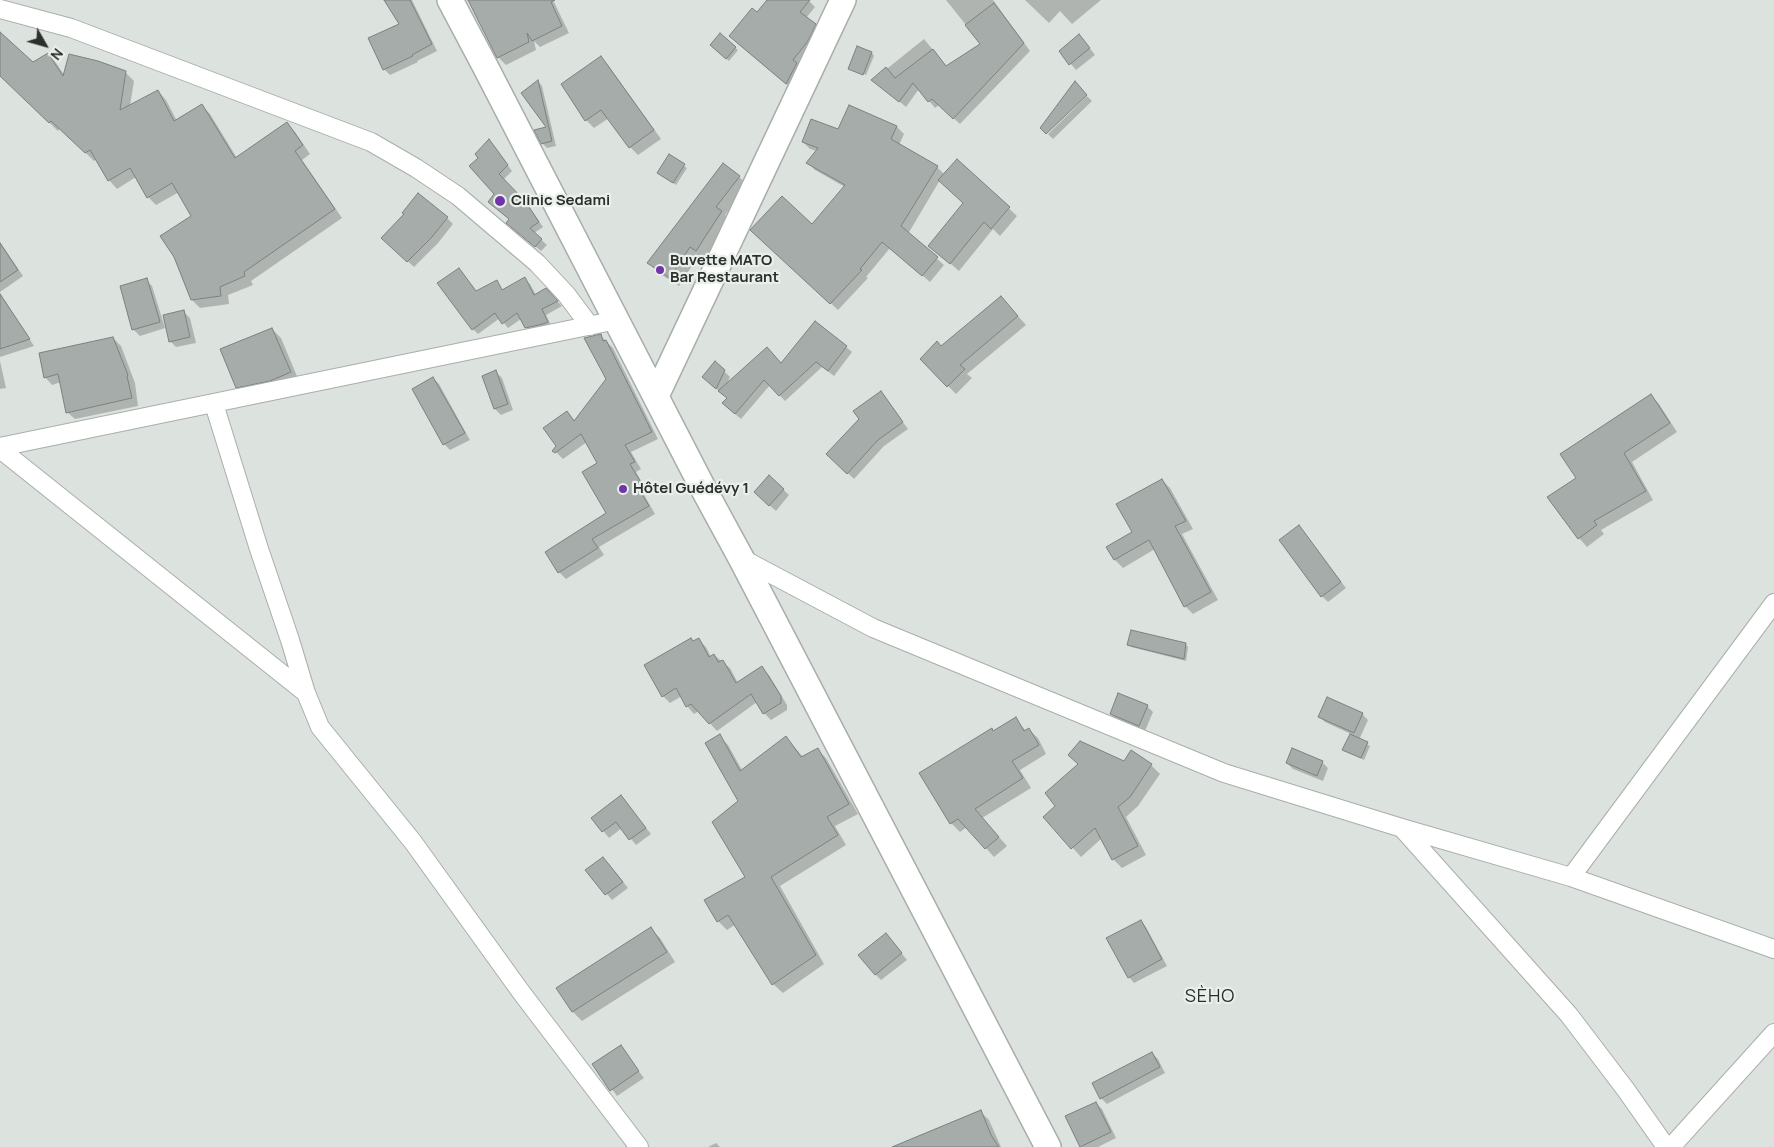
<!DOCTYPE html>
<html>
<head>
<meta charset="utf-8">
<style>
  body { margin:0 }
  #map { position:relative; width:1774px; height:1147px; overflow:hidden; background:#dce2dd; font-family:Manrope,sans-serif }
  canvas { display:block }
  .north { position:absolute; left:20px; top:20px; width:50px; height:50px; -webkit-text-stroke:4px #e9efea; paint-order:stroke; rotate:128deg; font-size:14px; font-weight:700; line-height:20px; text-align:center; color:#2d2f2e }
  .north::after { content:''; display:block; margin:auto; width:18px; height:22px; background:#2d2f2e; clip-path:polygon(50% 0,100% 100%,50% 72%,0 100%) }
</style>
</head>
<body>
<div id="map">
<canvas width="1774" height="1147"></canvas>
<div class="north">N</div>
</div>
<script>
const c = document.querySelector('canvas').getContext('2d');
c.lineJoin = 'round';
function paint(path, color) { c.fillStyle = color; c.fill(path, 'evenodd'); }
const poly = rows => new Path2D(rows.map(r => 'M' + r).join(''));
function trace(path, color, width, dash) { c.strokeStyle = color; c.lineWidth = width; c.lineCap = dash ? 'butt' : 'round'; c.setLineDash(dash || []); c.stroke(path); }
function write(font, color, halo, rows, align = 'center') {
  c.font = font + ' Manrope,sans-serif'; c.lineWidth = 4.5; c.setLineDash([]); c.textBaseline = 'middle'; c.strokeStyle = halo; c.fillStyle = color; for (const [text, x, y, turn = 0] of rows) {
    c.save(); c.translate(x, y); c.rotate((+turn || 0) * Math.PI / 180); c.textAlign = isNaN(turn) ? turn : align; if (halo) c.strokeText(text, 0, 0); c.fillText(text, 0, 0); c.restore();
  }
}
const shadow = poly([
  [386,0,412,0,437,51,417,61,418,62,390,75,384,69,401,24],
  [469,0,553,0,569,33,540,47,534,41,536,50,506,65,498,57],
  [769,0,808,0,815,7,806,18,821,31,792,89,736,42],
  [946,0,993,0,1030,51,960,124,939,105,935,108,919,89,906,107,873,80,924,39,947,67,982,45],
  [1025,0,1101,0,1072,24,1060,11,1049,23],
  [0,34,33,64,48,54,56,63,65,76,125,72,134,81,130,106,158,91,166,100,177,121,202,106,210,114,237,158,287,123,295,132,310,154,302,160,342,218,251,281,253,285,228,295,229,304,200,308,192,300,193,216,179,192,156,205,148,197,136,177,117,189,109,180,97,159,94,161,60,128,58,131,0,75],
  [720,35,738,50,729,61,714,48],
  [1085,42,1095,55,1076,70,1060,51],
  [872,53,874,56,866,75,851,69],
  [600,57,608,65,661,139,638,155,630,147,609,118,594,128,586,120],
  [538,81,542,86,556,146,547,148,542,143,548,128],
  [1087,96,1092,101,1053,139,1048,134],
  [897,127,904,134,899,145,937,167,944,174,957,161,1017,216,1000,236,993,229,959,271,930,246,965,203,940,180,908,234,944,265,930,282,890,248,866,277,868,278,838,310,759,237,812,225,845,187,815,170,808,163,817,151,810,149,803,142,839,131],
  [494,146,512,171,503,180,530,208,543,227,534,233,547,245,541,251,513,228,510,219,496,194],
  [669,156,687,168,676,185,661,175],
  [739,177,748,185,725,215,730,220,705,259,699,255,679,286,657,272,649,263],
  [447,218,453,224,438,243,414,267,389,244],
  [0,242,23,276,0,292],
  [459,269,477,292,496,282,503,290,524,279,530,284,536,295,546,290,562,306,546,315,552,327,531,333,526,327,521,319,508,328,500,318,478,334,473,329],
  [146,280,152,286,165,328,140,336,134,330,121,287],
  [0,293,34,346,0,357],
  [1009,306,1026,325,967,374,972,378,956,394,921,359],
  [184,312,190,318,196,343,176,347,170,341],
  [272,329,281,338,299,381,246,396,237,387],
  [601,336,613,348,658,439,631,452,641,469,636,472,646,489,642,491,655,514,599,547,604,555,566,579,559,572,546,552,607,513,599,464,587,442,563,459,554,450,557,446,567,412,576,422,607,379],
  [113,338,121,346,135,383,138,406,75,419,67,412,61,382,52,385,45,377],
  [846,347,852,352,834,376,822,367,785,401,770,385,741,419,729,409,728,398,709,383,724,371,730,377,726,386,782,365],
  [0,361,6,388,0,389],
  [496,372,502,378,513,410,501,415,495,409],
  [433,378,439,384,470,440,450,450,444,444,413,389],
  [881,393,908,429,884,446,854,479,834,460,860,419],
  [1651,396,1659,404,1677,432,1632,462,1653,500,1601,530,1604,534,1587,547,1579,538,1577,478],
  [769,476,789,495,776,511,761,498],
  [1162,480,1170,488,1193,529,1182,534,1218,600,1193,614,1185,606,1155,549,1123,568,1115,560,1108,548,1133,532],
  [1299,527,1346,588,1328,602,1322,596],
  [699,640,706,647,711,657,714,655,730,668,738,683,762,668,769,675,787,705,787,710,771,720,764,713,757,702,717,731,699,711,694,714,687,706,682,696,670,703,663,696,694,642],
  [1185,644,1188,647,1186,661,1131,647,1129,645],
  [1147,706,1153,712,1145,731,1117,720,1111,714],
  [1362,714,1368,720,1359,740,1370,746,1364,760,1344,750,1351,734,1325,722,1319,716],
  [1016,719,1026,731,1029,730,1038,738,1046,754,1020,770,1031,788,982,818,1007,846,994,857,967,827,960,832,951,823,991,729,994,732],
  [719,736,728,745,742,770,786,737,803,757,817,749,826,758,858,814,835,826,846,845,780,886,824,964,783,993,773,984,736,924,727,930,718,921,747,877,740,802],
  [1322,762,1328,768,1323,781,1293,769,1287,763],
  [1151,765,1160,774,1138,806,1126,817,1146,855,1122,868,1113,859,1102,838,1081,857,1045,817],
  [621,797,651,834,636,845,622,828,609,838,593,818],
  [609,864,628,888,612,900,587,870],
  [1141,921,1146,927,1167,966,1134,983,1129,977],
  [651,929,660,938,675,962,582,1021,573,1012,558,988],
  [886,934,907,960,881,980,875,974],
  [620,1047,644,1078,617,1096,594,1065],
  [1152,1053,1158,1059,1165,1073,1107,1104,1101,1098],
  [1096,1103,1102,1109,1116,1138,1098,1147,1082,1147],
  [980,1111,989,1120,1001,1147,917,1147],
  [716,1143,720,1147,708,1147]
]);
const building = poly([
  [384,0,410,0,432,44,412,55,413,56,383,70,368,38,399,24,384,0],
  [468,0,555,0,551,2,562,26,532,41,527,33,529,42,497,58,468,0],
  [767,0,810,0,800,12,816,24,808,41,793,60,797,63,786,84,729,36,752,8,757,12,767,0],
  [994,3,1024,43,953,119,932,99,928,102,913,83,899,102,871,80,886,67,895,78,933,49,946,66,980,44,965,25,994,3],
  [0,32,33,62,48,53,63,76,69,54,98,61,126,71,120,110,158,90,174,121,202,104,235,158,287,122,303,145,295,151,335,209,244,272,245,276,220,287,221,296,191,300,174,257,160,236,191,216,172,183,147,198,130,168,108,181,90,150,85,153,51,121,49,123,0,76,0,32],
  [720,33,736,47,726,59,710,45,720,33],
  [1079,34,1090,48,1069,65,1059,51,1079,34],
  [857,46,872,52,863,75,848,69,857,46],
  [601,56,654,130,629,148,601,110,585,121,561,84,601,56],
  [538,80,552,141,541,144,534,130,546,127,521,93,538,80],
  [1075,81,1087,95,1046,134,1040,128,1075,81],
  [849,105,897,126,891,139,938,166,901,226,938,257,922,276,882,242,860,269,862,270,830,304,750,230,782,196,812,224,845,185,806,163,818,148,802,142,811,119,838,129,849,105],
  [489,139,508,165,499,174,525,201,539,222,530,228,542,239,535,247,506,223,509,219,488,202,494,194,469,166,478,158,475,154,489,139],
  [669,154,685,164,673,183,657,173,669,154],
  [957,159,1010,207,991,229,984,222,950,264,928,246,963,203,938,180,957,159],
  [723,163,740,176,716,207,722,211,696,251,690,247,670,278,647,263,723,163],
  [418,193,448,217,432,237,407,262,381,238,404,214,402,213,418,193],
  [0,243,18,270,0,282,0,243],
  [459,268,476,291,497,280,502,290,525,277,534,295,546,288,558,301,542,309,548,322,543,324,525,328,517,313,502,324,495,313,472,330,437,283,459,268],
  [147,278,160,322,132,330,120,286,147,278],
  [0,294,30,339,0,349,0,294],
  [1001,296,1018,316,960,365,965,369,947,387,920,359,937,341,941,346,1001,296],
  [184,310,190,337,169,342,163,315,184,310],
  [815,321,847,346,828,371,816,362,779,396,764,380,735,414,722,403,727,398,718,391,767,347,781,363,815,321],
  [272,328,291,372,270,381,236,388,220,349,272,328],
  [601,334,603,341,606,340,652,432,625,445,635,462,630,464,640,481,636,484,649,506,592,539,598,548,558,573,545,552,606,513,582,472,597,463,581,434,555,453,552,451,556,446,543,428,567,411,574,421,606,379,584,338,601,334],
  [113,337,128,375,127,376,132,398,66,413,58,374,44,378,39,353,113,337],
  [715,361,725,370,716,389,702,377,715,361],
  [496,370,508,404,494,409,482,376,496,370],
  [433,377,465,433,443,445,412,389,433,377],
  [881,391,903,422,878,440,847,474,826,454,859,419,853,411,881,391],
  [1651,394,1670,423,1624,453,1646,491,1594,521,1597,525,1578,539,1547,497,1576,478,1560,454,1651,394],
  [769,475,784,489,769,506,754,492,769,475],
  [1162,479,1186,521,1175,526,1211,592,1184,607,1149,540,1114,560,1106,547,1132,532,1116,504,1162,479],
  [1299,525,1341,582,1321,597,1279,540,1299,525],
  [1131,630,1186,643,1184,659,1127,645,1131,630],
  [691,638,693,641,699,638,709,657,714,654,718,662,723,660,736,683,762,666,781,696,781,703,763,714,751,694,709,724,691,704,686,707,676,688,662,697,644,665,691,638],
  [1118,693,1148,705,1139,726,1110,714,1118,693],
  [1327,697,1363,713,1354,733,1318,717,1327,697],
  [1016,717,1024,731,1029,728,1039,745,1012,761,1023,778,975,809,999,837,985,849,958,819,950,824,919,773,992,728,993,731,1016,717],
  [720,734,740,771,786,736,801,757,818,748,849,804,827,817,838,835,771,877,816,955,772,985,728,915,717,922,704,900,745,877,712,822,738,801,705,743,720,734],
  [1350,734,1368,742,1361,758,1342,750,1350,734],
  [1080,741,1124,761,1131,750,1152,764,1130,797,1118,807,1138,846,1112,860,1095,828,1071,849,1043,817,1055,806,1045,793,1078,764,1068,755,1080,741],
  [1292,748,1323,761,1317,776,1286,763,1292,748],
  [621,795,646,828,629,840,616,822,602,832,591,818,621,795],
  [603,857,623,882,605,895,585,870,603,857],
  [1141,920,1162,959,1128,978,1106,938,1141,920],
  [651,927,667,952,572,1012,556,988,651,927],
  [886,933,902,953,875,975,858,955,886,933],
  [621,1045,639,1071,610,1091,592,1064,621,1045],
  [1152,1052,1160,1067,1100,1099,1092,1083,1152,1052],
  [1096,1102,1111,1132,1080,1147,1065,1116,1096,1102],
  [981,1110,991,1135,999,1147,892,1147,981,1110]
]);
const street = poly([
  [0,9,71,28,371,142,416,168,458,196,537,263,566,294,590,326],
  [214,404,259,549,290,640,306,693,320,727,413,842,521,992,639,1147],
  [0,447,617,320],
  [0,449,306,693],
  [741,558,873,628,1224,773,1402,828,1571,877,1774,949],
  [1402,828,1569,1015,1626,1090,1666,1147],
  [1571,877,1774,603],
  [1671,1147,1774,1033]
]);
const secondary = poly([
  [450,0,485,66,704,490,741,558,1048,1147],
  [656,396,843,0]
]);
const markers = [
  [500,201,6,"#7134a9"],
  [660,270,5,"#7134a9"],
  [623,489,5,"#7134a9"]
];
const poiNames = [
  ["Clinic Sedami",511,201],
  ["Buvette MATO",670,261],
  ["Bar Restaurant",670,278],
  ["Hôtel Guédévy 1",633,489]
];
const quarterNames = [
  ["SÈHO",1210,997]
];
paint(shadow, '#0003');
paint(building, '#a5acaa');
trace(building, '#7a8180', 1);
trace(street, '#a9aeaa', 20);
trace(secondary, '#a9aeaa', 28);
trace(street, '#fff', 18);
trace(secondary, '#fff', 25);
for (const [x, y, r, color] of markers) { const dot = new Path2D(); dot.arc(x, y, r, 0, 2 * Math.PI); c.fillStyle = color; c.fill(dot); trace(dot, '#e9efea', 2); }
write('bold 15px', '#2d2f2e', '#e9efea', poiNames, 'left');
c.letterSpacing = '1px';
write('18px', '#2a2e2b', '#e9efea', quarterNames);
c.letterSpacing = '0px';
</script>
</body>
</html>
